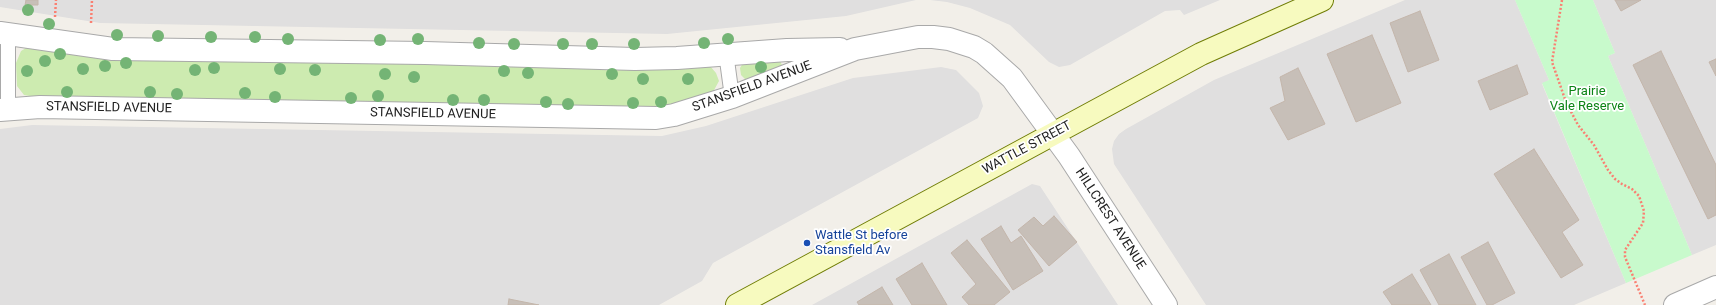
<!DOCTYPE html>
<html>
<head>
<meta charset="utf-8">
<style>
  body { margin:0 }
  canvas { display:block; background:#f2efe9 }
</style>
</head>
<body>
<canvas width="1716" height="305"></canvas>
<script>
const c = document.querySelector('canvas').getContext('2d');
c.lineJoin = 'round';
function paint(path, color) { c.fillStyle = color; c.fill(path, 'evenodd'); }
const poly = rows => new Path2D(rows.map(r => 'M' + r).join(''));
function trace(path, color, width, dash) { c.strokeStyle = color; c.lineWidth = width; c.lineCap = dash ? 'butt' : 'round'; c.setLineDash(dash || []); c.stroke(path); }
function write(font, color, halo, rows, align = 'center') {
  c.font = font + ' Roboto,sans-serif'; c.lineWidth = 3.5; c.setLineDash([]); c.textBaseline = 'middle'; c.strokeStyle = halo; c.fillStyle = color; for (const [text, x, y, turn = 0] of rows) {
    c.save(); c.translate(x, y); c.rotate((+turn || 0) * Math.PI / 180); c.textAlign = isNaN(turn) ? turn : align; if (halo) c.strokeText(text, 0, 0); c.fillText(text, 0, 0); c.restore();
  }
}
const residential = poly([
  [0,0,916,0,846,16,667,34,100,23,0,7],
  [930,0,1220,0,1184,15,1180,10,1165,11,1070,65,1059,67,1049,62,1010,25,970,8,947,2],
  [1405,0,1515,0,1549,80,1542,84,1626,283,1574,305,1206,305,1114,164,1112,149,1114,141,1119,134,1126,129,1214,80],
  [1593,0,1716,0,1716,245,1692,255,1608,56,1615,53],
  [941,67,956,70,979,93,983,106,978,118,713,263,702,281,659,305,0,305,0,129,32,125,662,136,706,126,853,78],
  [1032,184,1040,186,1118,305,812,305]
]);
const grass = poly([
  [26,48,710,66,716,73,719,81,713,92,669,107,625,108,36,97,24,95,17,86,16,63,21,51],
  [780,61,782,65,781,70,747,81,741,75,740,68,743,63]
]);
const park = poly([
  [1515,0,1593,0,1615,53,1608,56,1692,255,1626,283,1542,83,1549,80]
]);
const building = poly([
  [26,0,38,0,38,5,25,5,26,0],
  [1615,0,1641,0,1621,11,1615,0],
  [1420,11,1439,60,1408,72,1390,23,1420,11],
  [1372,35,1401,103,1356,122,1327,54,1372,35],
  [1661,51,1716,165,1716,215,1708,219,1633,65,1661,51],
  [1716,59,1716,76,1709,62,1716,59],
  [1517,65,1528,94,1490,110,1478,81,1517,65],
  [1298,68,1325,124,1288,140,1270,108,1285,101,1280,77,1298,68],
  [1534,149,1579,220,1562,232,1583,265,1561,278,1494,174,1534,149],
  [1054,216,1077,242,1049,266,1018,230,1034,217,1043,226,1054,216],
  [1001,226,1011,243,1021,236,1043,271,1013,290,981,239,1001,226],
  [967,240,1010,292,994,305,969,305,962,297,976,284,951,253,967,240],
  [1488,242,1515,293,1492,305,1487,305,1461,257,1488,242],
  [1449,254,1476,305,1439,305,1420,270,1449,254],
  [922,263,947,305,912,305,896,279,922,263],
  [1412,274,1431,305,1392,305,1383,292,1412,274],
  [882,287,893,305,859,305,857,302,882,287],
  [509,299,539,305,508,305,509,299]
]);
const path = poly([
  [1562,0,1552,62,1566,102,1578,125,1594,145,1608,170,1615,179,1622,184,1632,189,1639,196,1644,211,1643,223,1625,250,1625,257,1645,305],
  [55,17,56,0],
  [91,23,92,0]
]);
const lane = poly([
  [8,33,8,108],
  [726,53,732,97]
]);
const street = poly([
  [0,33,113,49,425,53,635,59,677,58,787,50,840,49],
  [0,110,40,107,656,118,674,115,732,97,855,49,918,37,933,37,949,39,974,47,984,53,1012,78,1069,156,1166,305],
  [1675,305,1716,287]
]);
const secondary = poly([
  [737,305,1201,54,1322,0]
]);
const trees = [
  [28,10],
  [49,24],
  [117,35],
  [158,36],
  [211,37],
  [255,37],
  [288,39],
  [418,39],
  [728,39],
  [380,40],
  [479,43],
  [704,43],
  [514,44],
  [563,44],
  [592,44],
  [634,44],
  [60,54],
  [45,61],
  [126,63],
  [105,66],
  [761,67],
  [214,68],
  [83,69],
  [280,69],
  [195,70],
  [315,70],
  [27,71],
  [504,71],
  [528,73],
  [385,74],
  [612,74],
  [414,77],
  [643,79],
  [688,79],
  [67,92],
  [150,92],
  [245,93],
  [177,94],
  [378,96],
  [275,97],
  [351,98],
  [453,100],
  [484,100],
  [546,102],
  [661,102],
  [633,103],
  [568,104]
];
const markers = [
  [807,243,4,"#1a4fb4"]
];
const streetNames = [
  ["STANSFIELD AVENUE",752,87,-20],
  ["STANSFIELD AVENUE",109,108,1],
  ["STANSFIELD AVENUE",433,114,1],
  ["WATTLE STREET",1027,148,-28],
  ["HILLCREST AVENUE",1110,219,57]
];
const parkNames = [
  ["Prairie",1587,92],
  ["Vale Reserve",1587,107]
];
const transitNames = [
  ["Wattle St before",815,236],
  ["Stansfield Av",815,251]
];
paint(residential, '#e0dfdf');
paint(grass, '#cdebb0');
paint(park, '#c8facc');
paint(building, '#c7bfb8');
trace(building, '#c4b6ab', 1);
trace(lane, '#a9a9a9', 16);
trace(street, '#a9a9a9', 24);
trace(secondary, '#707d05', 24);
trace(path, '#fa8072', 2.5, [2, 2]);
trace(lane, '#fff', 14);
trace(street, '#fff', 22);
trace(secondary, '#f7fabf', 22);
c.fillStyle = '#74b475';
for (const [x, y] of trees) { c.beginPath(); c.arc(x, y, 6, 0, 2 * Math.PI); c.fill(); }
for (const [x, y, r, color] of markers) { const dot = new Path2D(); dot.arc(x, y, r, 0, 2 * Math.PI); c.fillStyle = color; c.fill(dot); trace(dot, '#fff', 1.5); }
write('13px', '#222', '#fff', streetNames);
write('13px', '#0c8416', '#fff', parkNames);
write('13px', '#164399', '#fff', transitNames, 'left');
</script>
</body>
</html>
